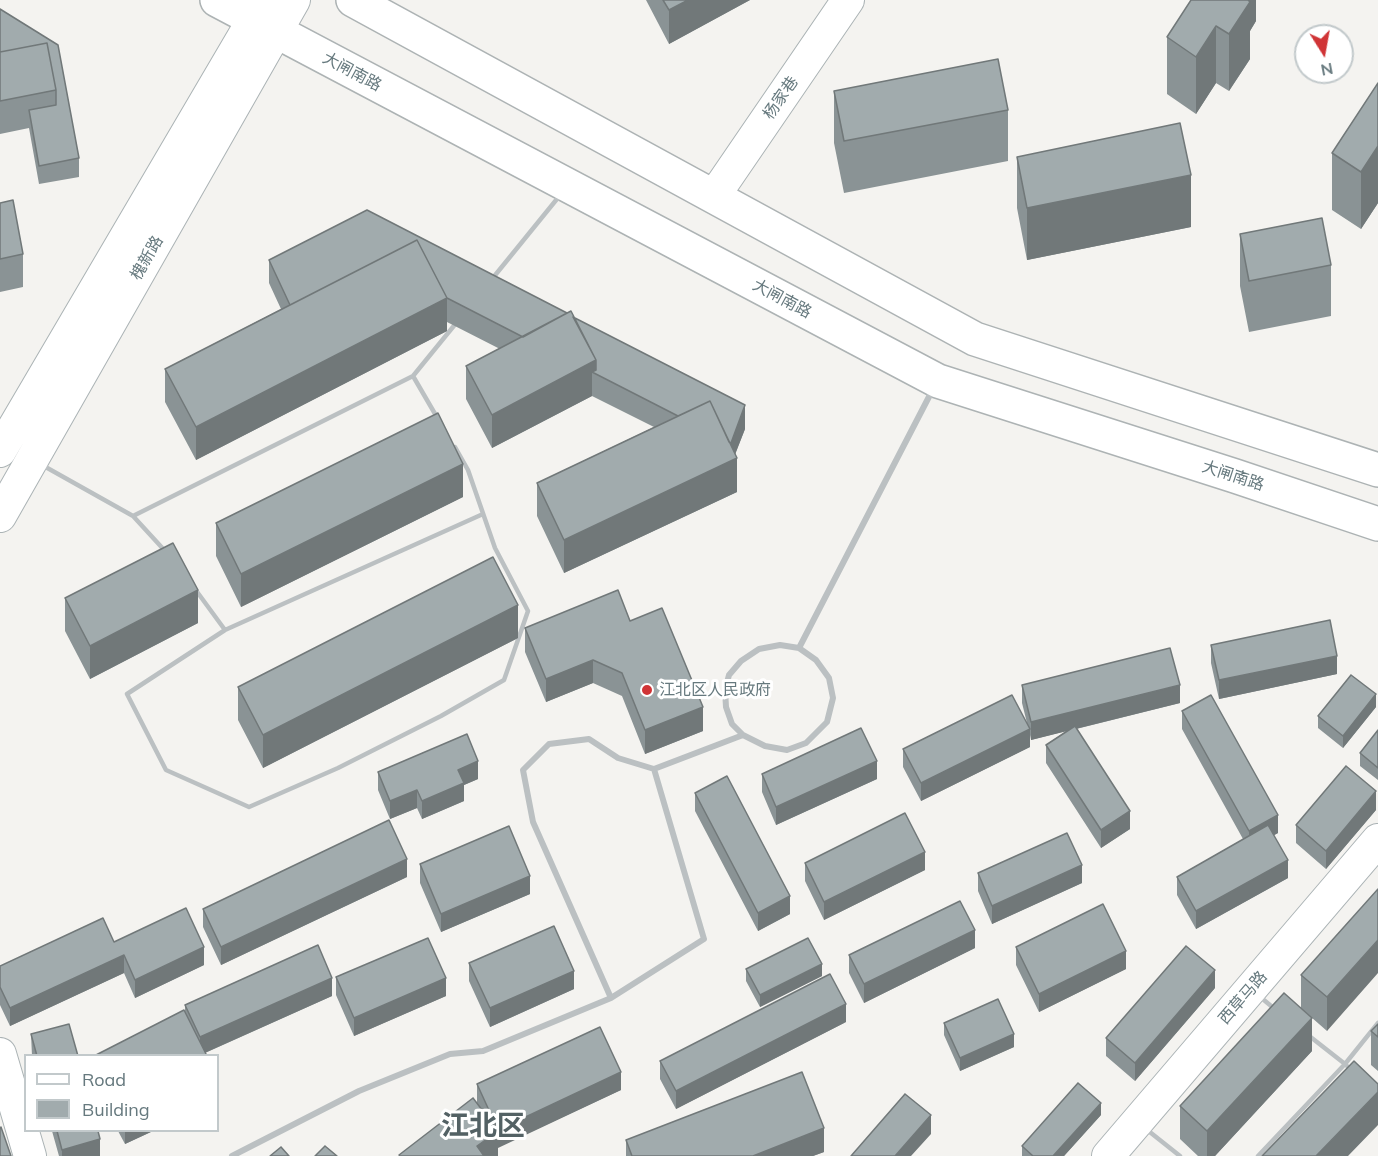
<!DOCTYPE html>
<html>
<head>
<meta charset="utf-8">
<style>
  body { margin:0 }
  #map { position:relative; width:1378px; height:1156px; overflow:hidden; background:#f4f3f0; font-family:Mulish,sans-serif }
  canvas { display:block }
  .legend { position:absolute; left:24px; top:1054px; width:195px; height:78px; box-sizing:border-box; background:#fff; border:2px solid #c2c9cb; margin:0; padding:8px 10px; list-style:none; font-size:18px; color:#66797e }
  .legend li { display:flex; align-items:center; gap:12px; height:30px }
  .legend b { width:30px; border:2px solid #c2c9cb }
  .north { position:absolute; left:1294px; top:24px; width:60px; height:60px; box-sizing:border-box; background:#fff; border:2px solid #c2c9cb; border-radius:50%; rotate:169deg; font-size:16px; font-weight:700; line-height:24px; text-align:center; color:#66797e }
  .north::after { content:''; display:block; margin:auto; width:21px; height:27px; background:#d03436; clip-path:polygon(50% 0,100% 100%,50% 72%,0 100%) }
</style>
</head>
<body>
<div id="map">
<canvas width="1378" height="1156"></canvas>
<ul class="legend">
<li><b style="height:8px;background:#fff"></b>Road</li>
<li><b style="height:16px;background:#a1abad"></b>Building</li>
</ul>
<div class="north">N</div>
</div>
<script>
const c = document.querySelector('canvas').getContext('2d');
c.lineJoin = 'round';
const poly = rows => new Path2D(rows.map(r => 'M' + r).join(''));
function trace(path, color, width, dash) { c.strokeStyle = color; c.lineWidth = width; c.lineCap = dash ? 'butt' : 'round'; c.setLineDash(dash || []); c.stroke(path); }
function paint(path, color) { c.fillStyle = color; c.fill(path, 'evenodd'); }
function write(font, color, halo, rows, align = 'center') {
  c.font = font + ' Mulish,"Noto Sans SC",sans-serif'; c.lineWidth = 6; c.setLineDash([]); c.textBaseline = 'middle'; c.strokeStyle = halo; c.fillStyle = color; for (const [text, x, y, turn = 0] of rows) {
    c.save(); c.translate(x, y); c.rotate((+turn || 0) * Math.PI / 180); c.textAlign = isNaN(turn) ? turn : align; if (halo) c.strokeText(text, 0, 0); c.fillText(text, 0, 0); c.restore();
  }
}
const lane = poly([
  [492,279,561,194],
  [413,376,438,419],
  [42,465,133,516,413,376,457,322],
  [133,516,166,552],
  [195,589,225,630,127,694,166,770,249,807,338,768,441,716,504,680,528,611,495,548,468,470,455,447],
  [225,630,483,514],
  [1259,996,1276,1010],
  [1308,1035,1345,1064,1378,1023],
  [1146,1129,1180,1156],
  [1258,1156,1345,1064,1347,1066]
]);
const street = poly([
  [743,735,732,724,726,707,725,690,729,675,741,661,759,649,780,645,799,648],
  [611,998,533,822,523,770,549,744,589,739,618,758,654,769],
  [232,1156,359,1091,450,1054,483,1051,611,998,704,939,654,769,743,735,765,746,787,750,806,743,827,722,833,698,829,678,816,660,799,648,933,389]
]);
const secondary = poly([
  [714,196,848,0],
  [0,451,265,0],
  [0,516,294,0],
  [0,1054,30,1156],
  [1108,1156,1378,840]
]);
const primary = poly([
  [217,0,938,381,1235,476,1378,524],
  [353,0,975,339,1378,470]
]);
const wall = poly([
  [646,0,750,0,669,44],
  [1256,0,1256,21,1250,31,1250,59,1229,91,1216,83,1196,114,1167,94,1167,37],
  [0,9,58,45,79,158,79,177,39,184,29,128,0,134],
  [1378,83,1378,203,1361,229,1332,210,1332,153],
  [834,91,1008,110,1008,161,844,193,834,143],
  [1017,157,1191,227,1027,260,1017,208],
  [0,203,23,254,23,287,0,292],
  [1240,234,1331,265,1331,316,1249,332,1240,286],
  [269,260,573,317,745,429,735,454,737,492,564,573,537,516,537,483,654,427,592,396,492,448,466,399,466,366,500,349,447,322,447,331,196,460,165,402,165,369,281,309,269,283],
  [463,497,241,607,216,556,216,523],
  [65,598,198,623,90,679,65,631],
  [630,621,703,731,645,754,622,696,593,683,546,702,525,652,525,628],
  [518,638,263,768,238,720,238,687],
  [1211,645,1337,674,1219,699,1211,663],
  [1022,685,1180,703,1076,729,1130,829,1101,848,1046,763,1046,745,1066,731,1031,740,1030,735,1030,747,921,801,903,767,903,749,1027,723,1022,703],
  [1376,707,1343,748,1318,728,1318,716],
  [1182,711,1278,833,1274,835,1288,878,1196,929,1177,895,1177,877,1243,839,1182,729],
  [1378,730,1378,780,1360,766,1360,753],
  [378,772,478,779,464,785,464,801,422,819,417,808,390,819,378,790],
  [762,774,877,779,776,825,762,792],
  [695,793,790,914,758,931,695,811],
  [1376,810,1326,869,1296,843,1296,825],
  [805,863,925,870,824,920,805,881],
  [420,864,530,894,441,932,420,883],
  [978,873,1082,883,992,924,978,891],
  [407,877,221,965,203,927,203,909],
  [1378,889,1327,1031,1303,1010,1312,1051,1215,1156,1198,1156,1180,1139,1180,1106,1301,1008,1301,975],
  [114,942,204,965,135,998,124,973,10,1026,0,1005,0,966],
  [1016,947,1126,969,1039,1012,1016,965],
  [975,948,864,1003,849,973,849,955],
  [469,963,574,989,490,1027,469,981],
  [746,969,822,976,760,1007,746,981],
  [336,977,446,996,354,1036,336,995],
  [1215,988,1135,1081,1106,1056,1106,1038],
  [332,996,205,1053,185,1013,185,1005],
  [846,1022,676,1109,660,1079,660,1061],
  [944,1023,1014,1047,960,1071,944,1035],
  [1378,1024,1378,1071,1371,1065,1371,1031],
  [31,1034,78,1056,32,1056],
  [477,1084,621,1090,498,1147,498,1156,399,1156,478,1105,477,1103],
  [1101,1115,1064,1156,1022,1156,1022,1146],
  [52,1131,98,1131,100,1156,59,1156],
  [118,1131,153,1131,125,1144],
  [626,1140,824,1152,813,1156,626,1156]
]);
const shadedWall = poly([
  [688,0,750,0,669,44,669,10],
  [1237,0,1256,0,1256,21,1250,31,1250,59,1229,91,1229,34],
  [1216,26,1216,83,1196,114,1196,57],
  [1378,146,1378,203,1361,229,1361,172],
  [1191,175,1191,227,1027,260,1027,208],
  [447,298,447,331,196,460,196,427],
  [596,360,596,374,592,372,592,396,492,448,492,415],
  [745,405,745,429,733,460,737,458,737,492,564,573,564,540,731,461,731,443],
  [463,464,463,497,241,607,241,574],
  [198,590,198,623,90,679,90,646],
  [518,605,518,638,263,768,263,735],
  [1337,656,1337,674,1219,699,1219,680],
  [593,660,593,683,546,702,546,679],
  [1180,685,1180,703,1031,740,1031,722],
  [1376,694,1376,707,1343,748,1343,736],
  [703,707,703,731,645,754,645,730],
  [1030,729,1030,747,921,801,921,783],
  [478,761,478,779,464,785,464,801,422,819,422,801,458,770],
  [877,761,877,779,776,825,776,807],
  [417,790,417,808,390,819,390,801],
  [1376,791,1376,810,1326,869,1326,851],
  [1130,811,1130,829,1101,848,1101,830],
  [1278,815,1278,833,1249,849,1249,831],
  [925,852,925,870,824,920,824,902],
  [407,859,407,877,221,965,221,947],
  [1288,860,1288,878,1196,929,1196,911],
  [1082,865,1082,883,992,924,992,906],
  [530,876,530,894,441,932,441,914],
  [790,896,790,914,758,931,758,913],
  [975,930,975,948,864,1003,864,984],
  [1378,940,1378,973,1327,1031,1327,997],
  [204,947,204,965,135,998,135,980],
  [1126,951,1126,969,1039,1012,1039,994],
  [124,955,124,973,10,1026,10,1008],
  [822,964,822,976,760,1007,760,995],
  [1215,970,1215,988,1135,1081,1135,1063],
  [574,971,574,989,490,1027,490,1008],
  [332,978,332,996,200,1055,200,1037],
  [446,978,446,996,354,1036,354,1018],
  [846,1004,846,1022,676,1109,676,1091],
  [1312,1018,1312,1051,1215,1156,1207,1156,1207,1131],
  [1014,1034,1014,1047,960,1071,960,1058],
  [621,1072,621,1090,498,1148,498,1130],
  [219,1079,219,1098,218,1098,218,1080],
  [1378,1092,1378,1125,1348,1156,1316,1156],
  [1101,1103,1101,1115,1064,1156,1053,1156],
  [931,1115,931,1134,911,1156,895,1156],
  [824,1128,824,1152,813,1156,753,1156],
  [125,1131,153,1131,125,1144],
  [498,1131,498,1156,477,1156,477,1146],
  [100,1139,100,1156,62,1156,62,1150]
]);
const building = poly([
  [663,0,688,0,669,10,663,0],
  [1191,0,1248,0,1250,2,1229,34,1216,26,1196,57,1167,37,1191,0],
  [0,9,58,45,79,158,39,166,29,110,56,105,56,90,47,43,0,52,0,9],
  [47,43,56,90,0,101,0,52,47,43],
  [998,59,1008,110,844,141,834,91,998,59],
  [1378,83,1378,146,1361,172,1332,153,1378,83],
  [1180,123,1191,175,1027,208,1017,157,1180,123],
  [13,200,23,254,0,259,0,203,13,200],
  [367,210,567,313,523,337,447,298,417,240,290,305,269,260,367,210],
  [1322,218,1331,265,1249,281,1240,234,1322,218],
  [417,240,447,298,196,427,165,369,417,240],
  [571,311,596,360,492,415,466,366,571,311],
  [573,317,745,405,731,443,729,442,710,401,678,416,592,372,596,370,596,360,573,317],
  [710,401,737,458,564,540,537,483,710,401],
  [438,413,463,464,241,574,216,523,438,413],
  [173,543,198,590,90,646,65,598,173,543],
  [493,557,518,605,263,735,238,687,493,557],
  [618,590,630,621,662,608,703,707,645,730,622,673,593,660,546,679,525,628,618,590],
  [1330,620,1337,656,1219,680,1211,645,1330,620],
  [1170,648,1180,685,1031,722,1022,685,1170,648],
  [1351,675,1376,694,1343,736,1318,716,1351,675],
  [1012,695,1030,729,921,783,903,749,1012,695],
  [1211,695,1278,815,1249,831,1182,711,1211,695],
  [1075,726,1130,811,1101,830,1046,745,1075,726],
  [861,728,877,761,776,807,762,774,861,728],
  [1378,730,1378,768,1360,753,1378,730],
  [467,734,478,761,458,770,464,783,422,801,417,790,390,801,378,772,467,734],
  [1346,766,1376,791,1326,851,1296,825,1346,766],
  [727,776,790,896,758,913,695,793,727,776],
  [905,813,925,852,824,902,805,863,905,813],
  [389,820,407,859,221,947,203,909,389,820],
  [1268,825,1288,860,1196,911,1177,877,1268,825],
  [509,826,530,876,441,914,420,864,509,826],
  [1067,833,1082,865,992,906,978,873,1067,833],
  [1378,889,1378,940,1327,997,1301,975,1378,889],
  [960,901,975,930,864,984,849,955,960,901],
  [1103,904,1126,951,1039,994,1016,947,1103,904],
  [186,908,204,947,135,980,124,955,10,1008,0,987,0,966,103,918,114,942,186,908],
  [554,926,574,971,490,1008,469,963,554,926],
  [428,938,446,978,354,1018,336,977,428,938],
  [808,938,822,964,760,995,746,969,808,938],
  [318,945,332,978,200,1037,185,1005,318,945],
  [1186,946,1215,970,1135,1063,1106,1038,1186,946],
  [830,974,846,1004,676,1091,660,1061,830,974],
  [1284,993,1312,1018,1207,1131,1180,1106,1284,993],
  [998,999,1014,1034,960,1058,944,1023,998,999],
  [184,1010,207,1056,94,1056,184,1010],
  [69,1024,78,1056,37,1056,31,1034,69,1024],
  [1378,1024,1378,1037,1371,1031,1378,1024],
  [600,1027,621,1072,498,1130,477,1084,600,1027],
  [1354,1061,1378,1084,1378,1092,1316,1156,1262,1156,1354,1061],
  [802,1072,824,1128,753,1156,632,1156,626,1140,802,1072],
  [1078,1083,1101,1103,1053,1156,1033,1156,1022,1146,1078,1083],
  [905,1094,931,1115,895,1156,851,1156,905,1094],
  [473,1098,498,1131,477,1146,484,1156,400,1156,399,1155,473,1098],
  [1,1127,11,1156,0,1156,0,1128,1,1127],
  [57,1131,98,1131,100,1139,62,1150,57,1131],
  [325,1146,337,1156,315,1156,325,1146],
  [281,1147,289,1156,270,1156,281,1147]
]);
const markers = [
  [647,690,6,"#d03436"]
];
const streetNames = [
  ["大闸南路",352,72,28],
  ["杨家巷",781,98,-55],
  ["槐新路",147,258,-60],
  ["大闸南路",782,299,28],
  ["大闸南路",1233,476,18],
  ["西草马路",1243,998,-49]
];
const poiNames = [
  ["江北区人民政府",659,690]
];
const townNames = [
  ["江北区",483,1127]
];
trace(secondary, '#abb3b5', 34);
trace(primary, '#adb3b4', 36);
trace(lane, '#bbc0c2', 4.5);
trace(street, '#bbc0c2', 6);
trace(secondary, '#fff', 32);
trace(primary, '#fff', 33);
paint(wall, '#8a9395');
paint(shadedWall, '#717879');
paint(building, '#a1abad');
trace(building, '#717879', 1.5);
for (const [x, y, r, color] of markers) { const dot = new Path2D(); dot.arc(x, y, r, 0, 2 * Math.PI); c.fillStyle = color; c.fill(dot); trace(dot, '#fff', 2); }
write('16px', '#66797e', '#fff', streetNames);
write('16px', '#66797e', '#fff', poiNames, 'left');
write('bold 28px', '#536164', '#fff', townNames);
</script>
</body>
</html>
